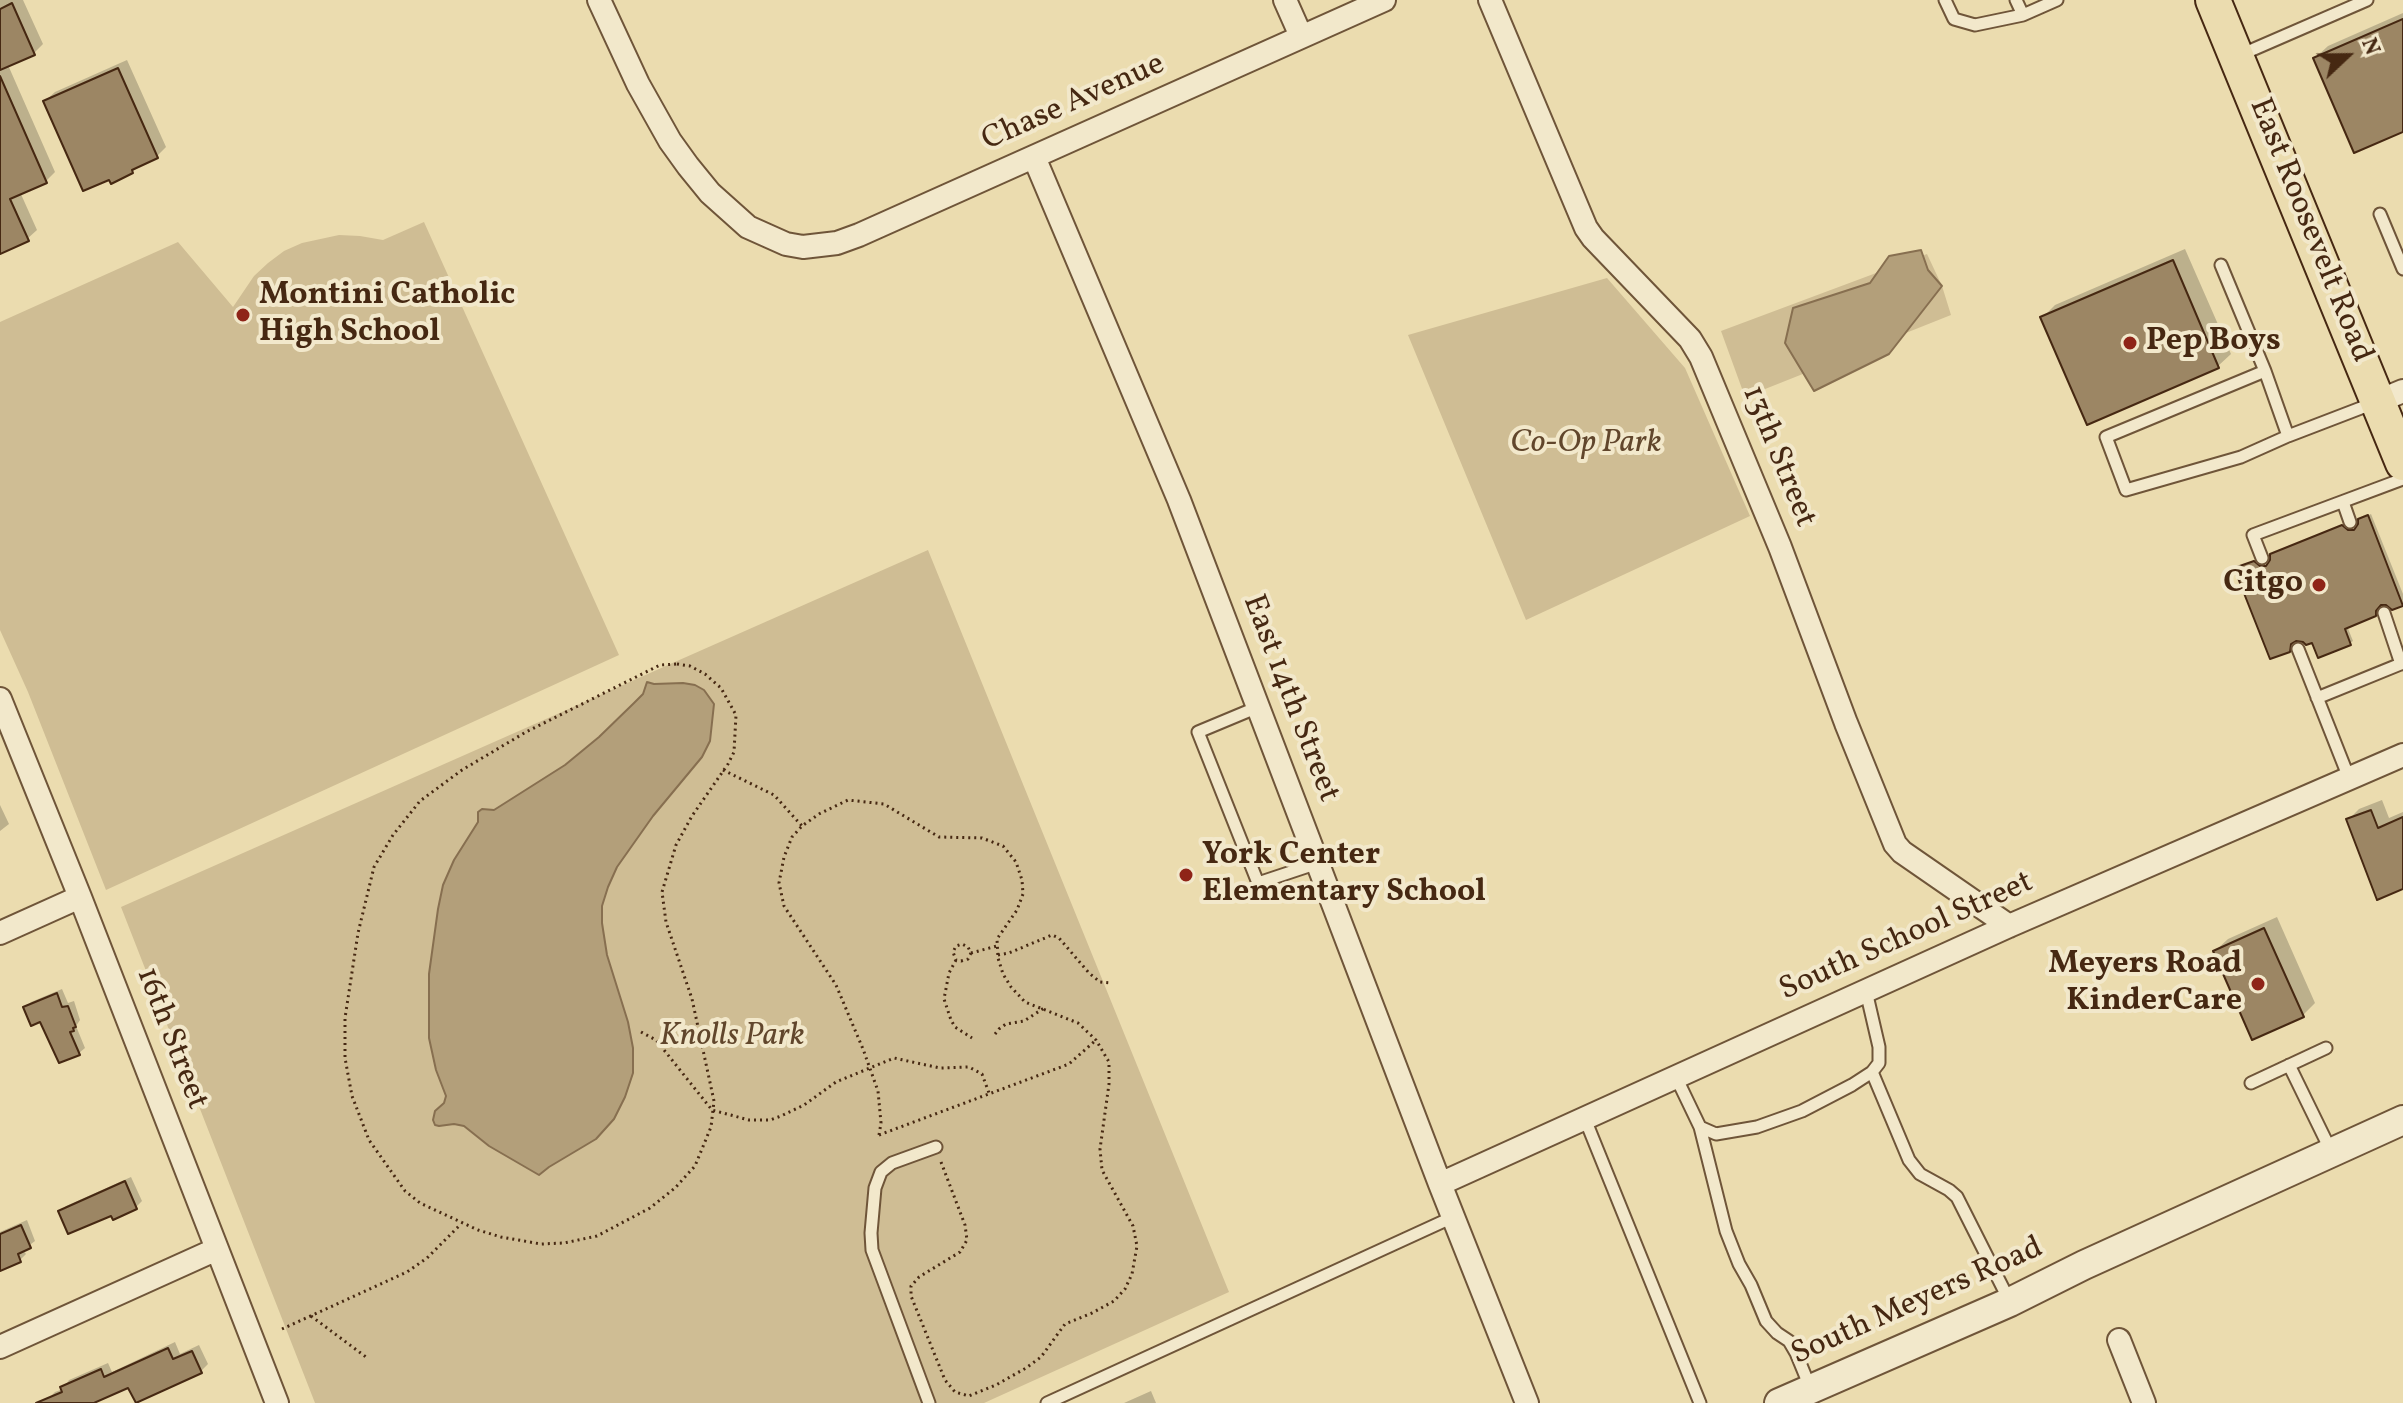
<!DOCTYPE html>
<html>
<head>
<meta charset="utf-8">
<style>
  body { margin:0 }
  #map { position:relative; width:2403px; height:1403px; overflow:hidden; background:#ebdcaf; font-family:Vollkorn,serif }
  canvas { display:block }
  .north { position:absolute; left:2307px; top:16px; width:80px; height:80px; -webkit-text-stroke:6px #f2e8cb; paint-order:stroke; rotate:68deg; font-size:22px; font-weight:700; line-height:32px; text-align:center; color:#462812 }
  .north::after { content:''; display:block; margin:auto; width:28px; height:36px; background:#462812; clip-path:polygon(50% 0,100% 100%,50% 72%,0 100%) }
</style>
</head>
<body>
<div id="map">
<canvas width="2403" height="1403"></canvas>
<div class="north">N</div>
</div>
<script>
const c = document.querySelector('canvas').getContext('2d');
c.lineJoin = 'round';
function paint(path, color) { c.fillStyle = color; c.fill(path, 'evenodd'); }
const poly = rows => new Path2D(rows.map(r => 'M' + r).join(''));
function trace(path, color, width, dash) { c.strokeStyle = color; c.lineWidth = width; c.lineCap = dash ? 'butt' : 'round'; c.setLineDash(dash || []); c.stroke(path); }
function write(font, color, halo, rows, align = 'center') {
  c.font = font + ' Vollkorn,serif'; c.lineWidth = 8; c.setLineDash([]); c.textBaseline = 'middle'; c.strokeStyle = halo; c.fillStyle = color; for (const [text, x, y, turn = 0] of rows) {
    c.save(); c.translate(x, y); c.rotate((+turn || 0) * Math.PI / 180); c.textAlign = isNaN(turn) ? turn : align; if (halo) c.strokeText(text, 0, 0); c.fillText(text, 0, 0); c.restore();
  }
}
const green = poly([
  [424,222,619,655,106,890,28,692,0,630,0,322,178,242,233,307,254,276,268,263,284,251,302,243,339,235,360,236,383,240],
  [1927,254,1942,286,1951,315,1745,397,1721,331],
  [1607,278,1685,368,1750,516,1526,620,1408,335],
  [928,550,1229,1292,984,1403,315,1403,121,907]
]);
const water = poly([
  [1921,250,1928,270,1942,286,1889,354,1814,391,1785,343,1793,308,1870,283,1889,256,1921,250],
  [647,682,654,684,683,683,695,685,704,690,714,704,710,741,702,757,653,816,617,867,608,887,602,906,602,923,607,955,628,1022,633,1048,633,1073,625,1097,614,1119,596,1139,549,1167,539,1175,489,1146,464,1126,454,1124,439,1126,435,1125,433,1120,435,1111,444,1103,446,1096,436,1070,429,1038,429,974,438,909,443,885,454,860,478,822,478,812,482,809,494,810,565,765,599,737,634,703,643,694,647,682]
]);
const shadow = poly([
  [0,0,23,0,43,44,34,53,8,65,55,172,46,181,20,192,37,230,27,239,0,251],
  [2403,13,2403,130,2315,58,2328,46],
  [127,60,166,147,157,156,140,164,132,172,45,101,55,92],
  [2185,249,2231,354,2218,366,2042,318,2055,305],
  [2371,514,2403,594,2403,604,2392,608,2387,603,2380,603,2375,615,2347,626,2353,641,2350,643,2293,641,2289,650,2239,566,2257,559,2263,565,2270,564,2274,552,2345,524,2351,529,2358,528,2360,520],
  [2382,800,2389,818,2403,812,2403,886,2348,820,2359,809],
  [0,805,9,824,0,831],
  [2277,917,2315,1003,2303,1015,2215,951,2228,939],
  [62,989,68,1003,74,1001,80,1020,76,1026,85,1048,79,1053,25,1008,31,1002],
  [131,1177,142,1201,136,1207,112,1213,60,1211,66,1206],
  [27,1220,35,1241,23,1250,26,1254,20,1260,0,1269,0,1232],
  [175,1342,180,1354,199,1345,208,1364,201,1371,129,1386,89,1403,49,1403,48,1399,55,1392,63,1389,69,1380,108,1363,112,1372],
  [1151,1391,1156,1403,1124,1403]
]);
const building = poly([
  [12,3,35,55,0,70,0,9,12,3],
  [2403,19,2403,132,2354,153,2313,58,2403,19],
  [118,68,158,158,132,170,133,173,111,184,109,180,83,191,43,101,118,68],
  [0,76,47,183,10,199,29,241,0,254,0,76],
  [2173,260,2219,368,2087,425,2040,317,2173,260],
  [2368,515,2403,606,2392,610,2386,605,2381,605,2376,611,2376,616,2345,629,2351,645,2318,658,2312,643,2306,645,2303,642,2296,641,2291,644,2290,652,2270,659,2234,568,2254,561,2260,566,2266,566,2270,560,2270,554,2342,525,2348,530,2354,530,2358,524,2358,519,2368,515],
  [2371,810,2378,828,2403,817,2403,889,2377,900,2346,819,2371,810],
  [2264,928,2304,1017,2252,1040,2213,951,2264,928],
  [57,993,62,1007,68,1006,76,1027,73,1028,74,1031,70,1032,80,1055,59,1063,40,1022,31,1026,23,1007,57,993],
  [125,1181,137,1209,113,1220,111,1216,68,1234,58,1211,125,1181],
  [21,1225,31,1248,18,1254,21,1262,0,1271,0,1234,21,1225],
  [168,1348,173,1359,192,1351,202,1373,136,1403,128,1388,94,1403,36,1403,62,1392,60,1387,101,1369,104,1377,168,1348]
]);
const path = poly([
  [677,664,690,666,705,674,721,688,736,715,734,752,728,764,692,816,676,845,662,892,666,922,692,999,714,1101,711,1127,695,1166,675,1188,650,1208,597,1236,564,1243,541,1244,501,1237,478,1230,420,1203,405,1191,369,1140,352,1096,345,1058,345,1018,358,933,374,867,393,835,420,801,462,770,526,732,660,665,677,664],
  [723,770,774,795,802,826],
  [971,953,968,959,961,961,956,960,953,952,956,946,962,944,968,947,971,953,997,946],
  [998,955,1009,953,1052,935,1059,938,1089,973,1100,982,1111,983],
  [956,960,949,973,944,999,951,1020,955,1027,972,1038],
  [641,1032,656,1040,712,1110,749,1120,770,1120,781,1116,804,1105,836,1082,894,1058,940,1068,969,1067,982,1074,989,1093],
  [995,1034,999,1029,1006,1024,1024,1021,1044,1008],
  [879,1135,881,1123,878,1091,863,1049,836,985,784,906,779,883,784,857,792,837,802,826,819,814,848,800,884,804,939,837,982,838,1003,846,1016,862,1022,880,1023,894,1017,910,997,939,998,958,1003,974,1011,987,1025,1002,1078,1023,1096,1040,1109,1062,1109,1084,1100,1149,1102,1170,1133,1226,1137,1246,1132,1274,1125,1289,1114,1301,1092,1313,1065,1324,1041,1357,1026,1368,996,1385,969,1396,955,1392,945,1380,911,1296,911,1286,919,1277,960,1252,967,1240,965,1225,941,1162],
  [879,1135,1069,1064,1096,1040],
  [311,1316,366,1357],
  [282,1329,407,1272,427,1258,461,1224]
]);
const service = poly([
  [1945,0,1954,19,1975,25,2023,15],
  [2016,0,2023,15,2057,0],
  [2238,56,2367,0],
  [2380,214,2403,269],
  [2221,265,2265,371,2106,437,2126,490,2241,457,2288,436,2374,403],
  [2265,371,2288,436],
  [2343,502,2350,522],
  [2262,558,2253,535,2403,479],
  [2384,613,2401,664],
  [2298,649,2349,778],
  [2317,698,2403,663],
  [1258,707,1198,732,1258,883,1318,863],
  [2289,1065,2331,1151],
  [1872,1072,1909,1160,1920,1174,1949,1190,1957,1197,2010,1302],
  [1676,1077,1700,1127,1716,1134,1757,1127,1802,1111,1852,1085,1872,1072,1879,1063,1879,1047,1866,991],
  [2251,1083,2326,1048],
  [1585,1119,1700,1403],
  [1700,1127,1726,1231,1739,1264,1751,1285,1766,1321,1777,1333,1789,1341,1796,1353,1810,1387],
  [929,1403,872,1250,871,1233,875,1188,881,1172,892,1163,936,1147],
  [1047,1403,1453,1217]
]);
const minor = poly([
  [599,0,638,84,670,141,688,166,710,193,748,227,786,244,803,247,837,243,859,235,1384,0],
  [1285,0,1301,36],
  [1490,0,1586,228,1593,238,1690,339,1701,357,1780,547,1846,723,1895,844,1902,852,2009,926],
  [1034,157,1179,500,1440,1184,1527,1403],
  [2379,401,2403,391],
  [0,699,80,897,277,1403],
  [0,933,80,897],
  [1440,1184,2009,926,2403,755],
  [2119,1340,2144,1403],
  [0,1347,217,1249]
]);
const tertiary = poly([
  [1779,1403,2010,1302,2084,1265,2403,1120]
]);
const primary = poly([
  [2213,0,2403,463]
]);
const markers = [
  [243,315,8,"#8f2418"],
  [2130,343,8,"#8f2418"],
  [2319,585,8,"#8f2418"],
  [1186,875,8,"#8f2418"],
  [2258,984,8,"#8f2418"]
];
const streetNames = [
  ["Chase Avenue",1074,104,-24],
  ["East Roosevelt Road",2309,231,68],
  ["13th Street",1777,457,68],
  ["East 14th Street",1289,699,69],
  ["South School Street",1907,938,-24],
  ["16th Street",170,1039,69],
  ["South Meyers Road",1918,1303,-24]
];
const poiNames = [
  ["Montini Catholic",259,297],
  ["High School",259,334],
  ["Pep Boys",2146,343],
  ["Citgo",2303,585,"right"],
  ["York Center",1202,857],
  ["Elementary School",1202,894],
  ["Meyers Road",2242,966,"right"],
  ["KinderCare",2242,1003,"right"]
];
const parkNames = [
  ["Co-Op Park",1586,445],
  ["Knolls Park",732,1038]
];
paint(green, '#cfbd94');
paint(water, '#b39f7a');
trace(water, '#876f50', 2);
paint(shadow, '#0003');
paint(building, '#9c8664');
trace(building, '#462812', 2);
trace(service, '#6f5539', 15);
trace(minor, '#6f5539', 26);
trace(tertiary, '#6f5539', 32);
trace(primary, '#462812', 38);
trace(path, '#462812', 3, [2, 4]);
trace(service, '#f2e8cb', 11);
trace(minor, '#f2e8cb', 22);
trace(tertiary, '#f2e8cb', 28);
trace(primary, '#ebdcaf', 34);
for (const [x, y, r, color] of markers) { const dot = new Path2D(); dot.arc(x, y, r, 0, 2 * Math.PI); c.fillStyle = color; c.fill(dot); trace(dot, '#f2e8cb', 3); }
write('32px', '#462812', '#f2e8cb', streetNames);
write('bold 32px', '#462812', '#f2e8cb', poiNames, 'left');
write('italic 32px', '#61462c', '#f2e8cb', parkNames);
</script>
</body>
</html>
